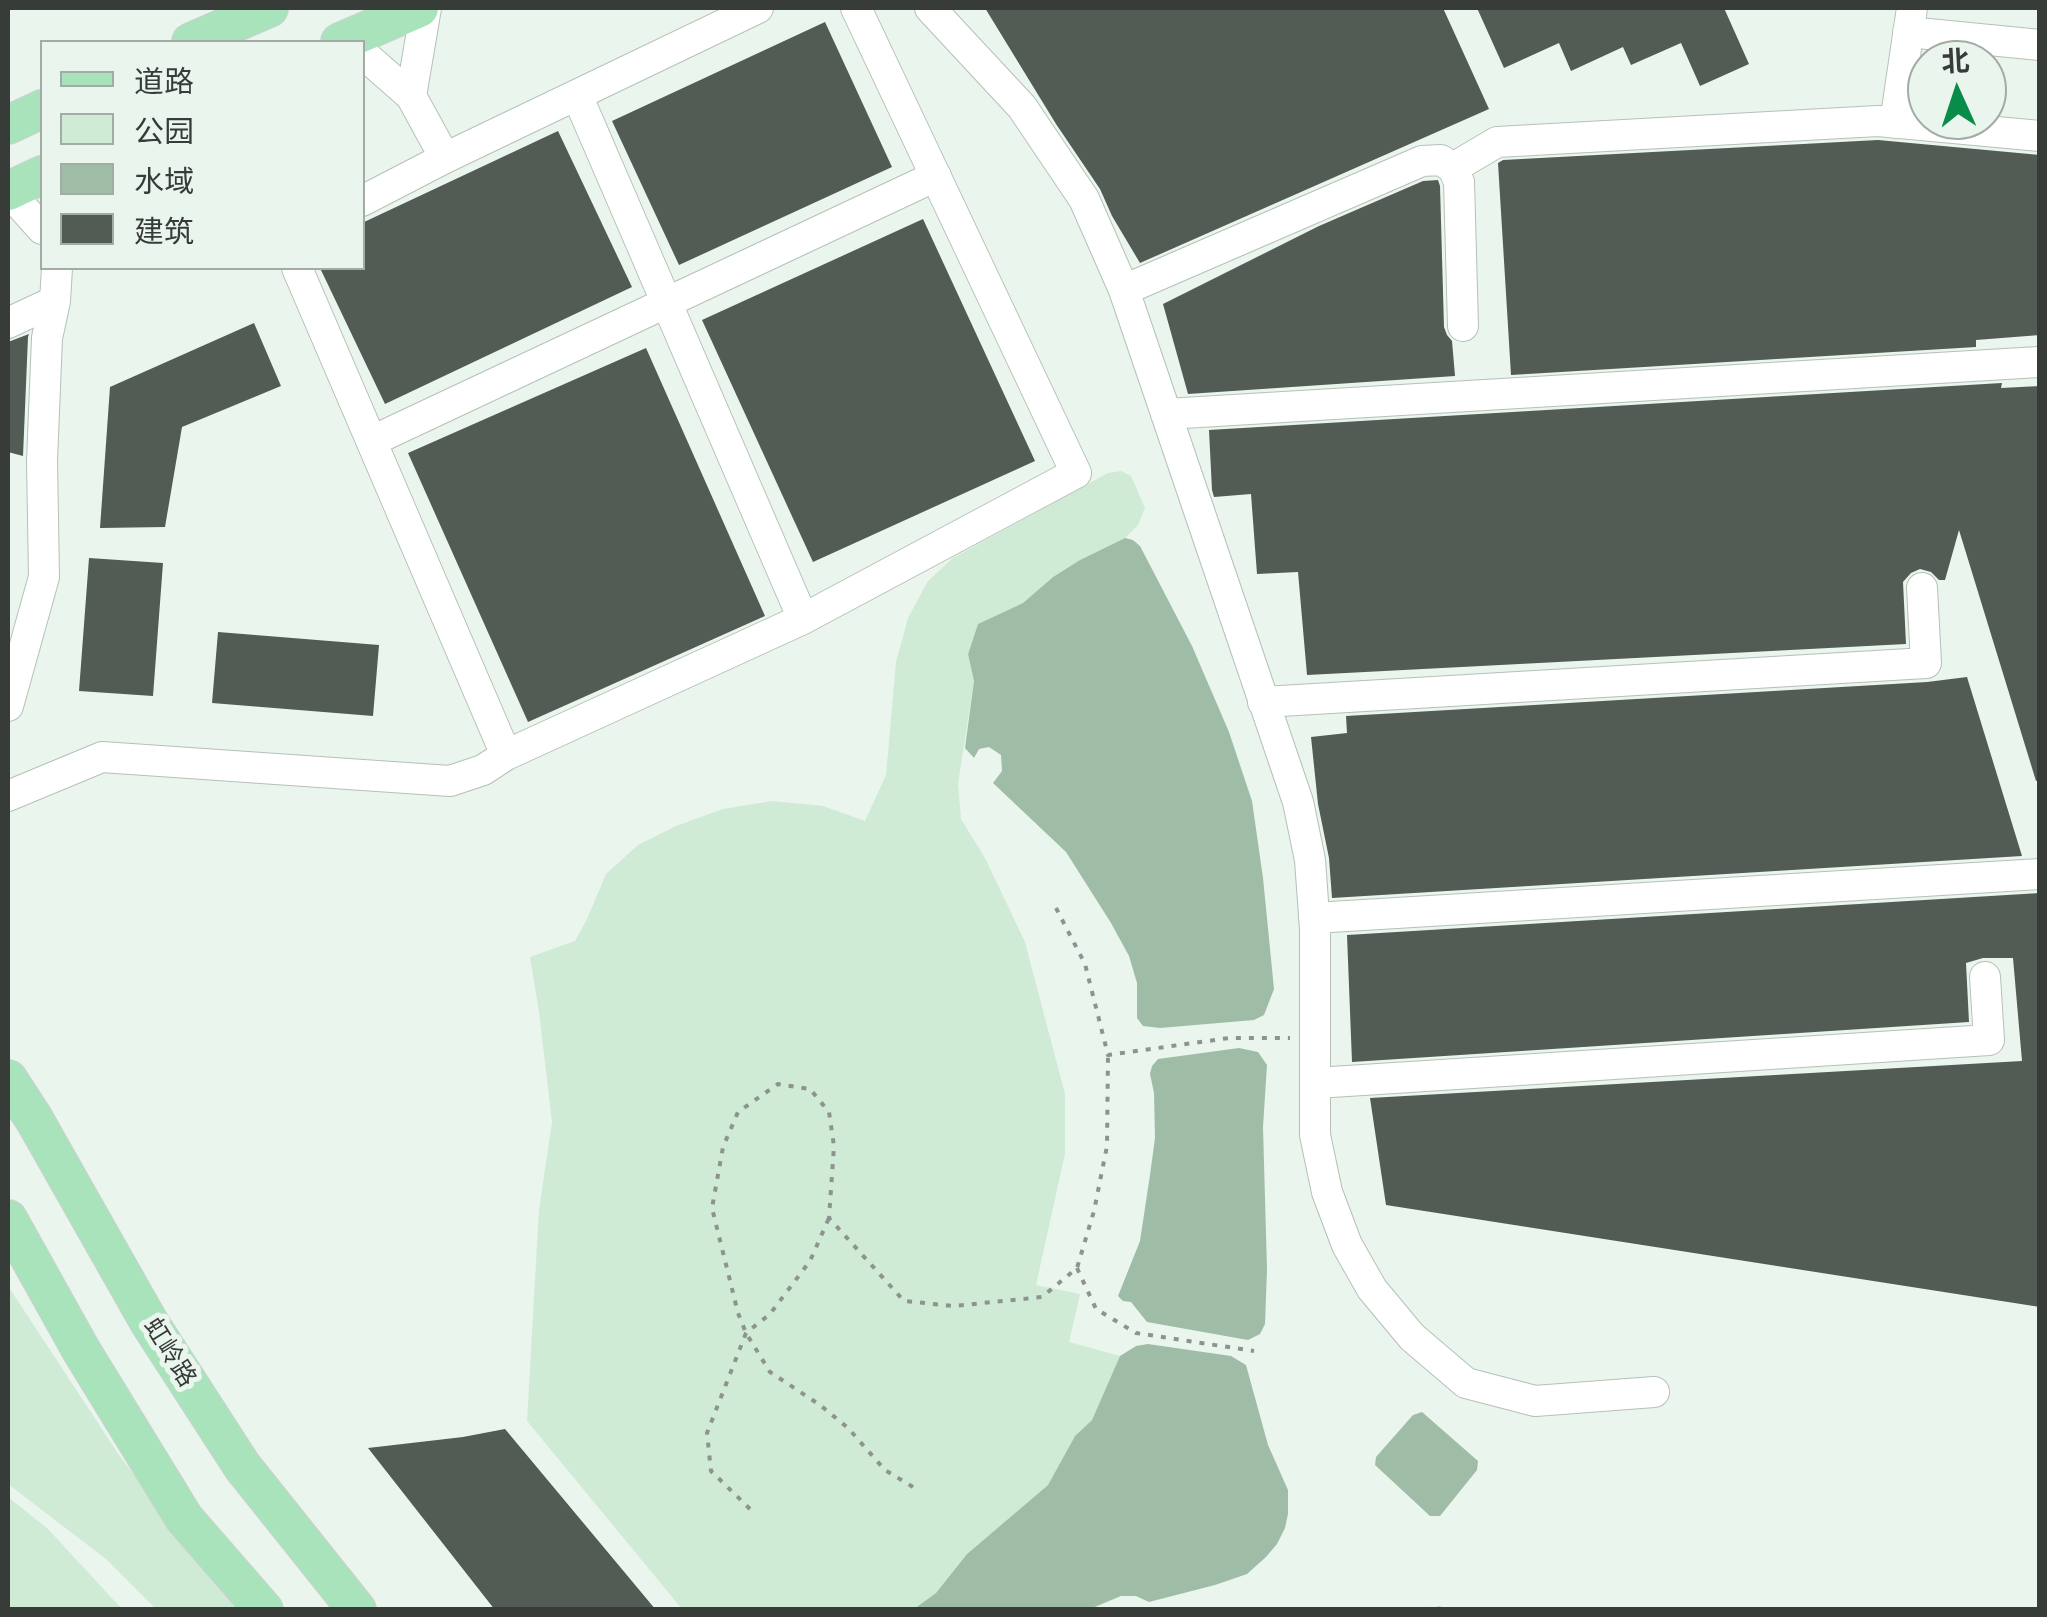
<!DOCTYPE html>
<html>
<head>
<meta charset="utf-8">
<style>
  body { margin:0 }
  #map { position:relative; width:2047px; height:1617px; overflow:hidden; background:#eaf5ed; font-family:Helvetica,"Noto Sans SC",sans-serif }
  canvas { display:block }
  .frame { position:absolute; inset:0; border:10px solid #383c39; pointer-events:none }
  .legend { position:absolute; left:40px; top:40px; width:325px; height:230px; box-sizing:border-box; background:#eaf5ed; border:2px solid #a3aba5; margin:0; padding:12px 18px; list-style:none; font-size:30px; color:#383c39 }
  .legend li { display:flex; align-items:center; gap:20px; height:50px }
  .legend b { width:50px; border:2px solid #a3aba5 }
  .north { position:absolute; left:1907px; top:40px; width:100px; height:100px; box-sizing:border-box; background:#eaf5ed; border:2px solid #a3aba5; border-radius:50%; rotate:357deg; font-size:28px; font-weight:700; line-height:40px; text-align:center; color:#383c39 }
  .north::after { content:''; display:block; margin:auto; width:35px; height:45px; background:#098c49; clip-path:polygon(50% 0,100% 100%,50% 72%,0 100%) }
</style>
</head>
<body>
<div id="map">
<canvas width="2047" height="1617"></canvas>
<div class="frame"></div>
<ul class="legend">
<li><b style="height:12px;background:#a8e3bb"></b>道路</li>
<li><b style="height:28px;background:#cfebd6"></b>公园</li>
<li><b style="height:28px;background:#9fbda6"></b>水域</li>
<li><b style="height:28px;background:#525b54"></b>建筑</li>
</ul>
<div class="north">北</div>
</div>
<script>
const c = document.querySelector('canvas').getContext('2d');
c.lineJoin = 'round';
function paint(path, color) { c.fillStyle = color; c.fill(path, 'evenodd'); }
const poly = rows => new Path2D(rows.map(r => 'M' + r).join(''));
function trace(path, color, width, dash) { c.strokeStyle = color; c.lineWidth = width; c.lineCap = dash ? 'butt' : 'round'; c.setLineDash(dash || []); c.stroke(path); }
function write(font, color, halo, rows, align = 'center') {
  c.font = font + ' Helvetica,"Noto Sans SC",sans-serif'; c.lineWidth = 10; c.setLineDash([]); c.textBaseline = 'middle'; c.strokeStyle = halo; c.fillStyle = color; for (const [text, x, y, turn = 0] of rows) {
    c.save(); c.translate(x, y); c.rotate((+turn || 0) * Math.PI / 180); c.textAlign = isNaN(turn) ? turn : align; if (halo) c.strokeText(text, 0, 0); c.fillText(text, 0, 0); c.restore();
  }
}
const green = poly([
  [1121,471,1131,476,1145,508,1138,525,1125,538,1080,560,1053,577,1023,603,978,624,968,653,974,681,958,784,961,819,985,858,1025,942,1065,1094,1065,1154,1036,1285,1080,1294,1069,1342,1120,1356,1092,1420,1075,1436,1048,1485,967,1554,936,1593,914,1610,682,1609,527,1421,539,1210,552,1122,539,1012,530,957,575,941,587,919,606,874,638,845,676,826,723,809,772,801,823,806,865,821,886,775,896,662,908,618,928,581,953,558,1108,473],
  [8,1286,119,1455,238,1609,156,1609,106,1559,8,1484],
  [8,1497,47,1528,122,1609,8,1609]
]);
const water = poly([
  [1125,538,1133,540,1140,546,1192,646,1229,732,1252,801,1263,878,1274,989,1264,1015,1254,1020,1160,1028,1143,1026,1137,1018,1137,983,1129,956,1111,923,1066,852,993,783,1002,771,1001,755,989,747,979,749,974,758,965,748,974,681,968,654,978,624,1023,603,1053,577,1080,560],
  [1239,1048,1258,1052,1267,1065,1263,1127,1267,1270,1265,1324,1260,1334,1248,1340,1147,1322,1131,1302,1123,1301,1118,1296,1140,1241,1150,1175,1155,1138,1154,1093,1150,1074,1152,1066,1158,1059],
  [1148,1344,1231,1356,1246,1365,1268,1445,1288,1490,1288,1514,1285,1528,1277,1544,1266,1557,1247,1574,1215,1585,1149,1602,1136,1596,1121,1596,1090,1609,914,1609,936,1593,967,1554,1048,1485,1075,1436,1092,1420,1120,1356,1136,1346],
  [1422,1412,1478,1461,1477,1470,1440,1516,1430,1516,1375,1465,1376,1457,1413,1415]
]);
const building = poly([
  [985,8,1443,8,1489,109,1140,263,1112,216,1100,189,1056,124],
  [1477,8,1724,8,1749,64,1700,86,1681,43,1631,65,1623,47,1571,71,1559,43,1504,68],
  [825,22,892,167,679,265,612,121],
  [558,131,632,287,385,404,320,268,362,268,362,223],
  [1878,140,2040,155,2040,335,1976,340,1976,347,1511,375,1498,163,1503,160],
  [1438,180,1440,186,1444,327,1447,335,1452,341,1455,376,1188,394,1163,304,1319,226,1423,181],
  [923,219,1035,461,813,562,702,320],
  [254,323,281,386,182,427,165,527,100,528,110,387],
  [29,334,28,337,23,456,8,452,8,342],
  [646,348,765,616,528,722,408,453],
  [2002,383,2001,388,2040,386,2040,780,2036,781,1959,530,1945,580,1939,580,1931,572,1920,569,1911,573,1903,582,1906,644,1307,675,1298,572,1257,574,1251,494,1214,497,1212,490,1209,430],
  [89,558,163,563,153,696,79,691],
  [218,632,379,645,373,716,212,703],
  [1967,677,2022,856,1332,898,1329,858,1318,804,1311,737,1347,733,1346,716,1927,682],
  [2040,893,2040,1307,1386,1205,1370,1098,2022,1061,2013,958,1983,958,1966,963,1969,1022,1352,1062,1347,935],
  [505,1429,656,1610,495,1610,368,1448,463,1437]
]);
const path = poly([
  [1056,908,1085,964,1108,1055,1229,1038,1290,1038],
  [1077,1268,1096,1309,1136,1333,1254,1351],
  [913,1487,885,1470,848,1428,820,1405,770,1372,746,1333,738,1313,712,1208,723,1147,738,1112,778,1084,810,1089,829,1112,834,1146,829,1218,904,1301,954,1306,1042,1297,1077,1268,1094,1211,1107,1146,1108,1055],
  [750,1509,711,1471,707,1433,746,1333,770,1314,810,1261,829,1218],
  [1425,1610,1432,1608,1452,1610]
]);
const minor = poly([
  [930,8,1022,107,1084,199,1124,290,1298,802,1310,860,1315,929,1315,1135,1327,1192,1347,1245,1372,1289,1412,1337,1466,1383,1535,1401,1654,1392],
  [1908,32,2040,45],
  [362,53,411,96,426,8],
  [577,95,803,619],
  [411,96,445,158],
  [1895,123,1912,8],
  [1453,168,1497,142,1878,121,2040,136],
  [8,191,42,229],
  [362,201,445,158,758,8],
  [297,268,506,755,803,619,1076,473,856,8],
  [1124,290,1422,161,1441,160,1453,168,1459,182,1463,326],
  [8,323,55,301,57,268],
  [1166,414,2039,362],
  [372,441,936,176],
  [1263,702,1926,663,1922,588],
  [8,706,44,577,42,461,47,338,55,301],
  [8,796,102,757,450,781,483,770,506,755],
  [1314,918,2040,874],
  [1316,1083,1989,1040,1985,977]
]);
const major = poly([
  [191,42,269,8],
  [340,42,419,8],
  [8,125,42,109],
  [8,191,42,175],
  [8,1079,34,1119,149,1322,242,1466,357,1610],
  [8,1219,81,1350,184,1518,264,1610]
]);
const streetNames = [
  ["虹岭路",169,1353,58]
];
paint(green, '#cfebd6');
paint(water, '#9fbda6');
paint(building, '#525b54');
trace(minor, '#b6c0b8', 32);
trace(major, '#cfd0cf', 40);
trace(path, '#8d948f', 4, [5, 8]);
trace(minor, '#fff', 30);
trace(major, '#a8e3bb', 38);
write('25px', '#383c39', '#eaf5ed', streetNames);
</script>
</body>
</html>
